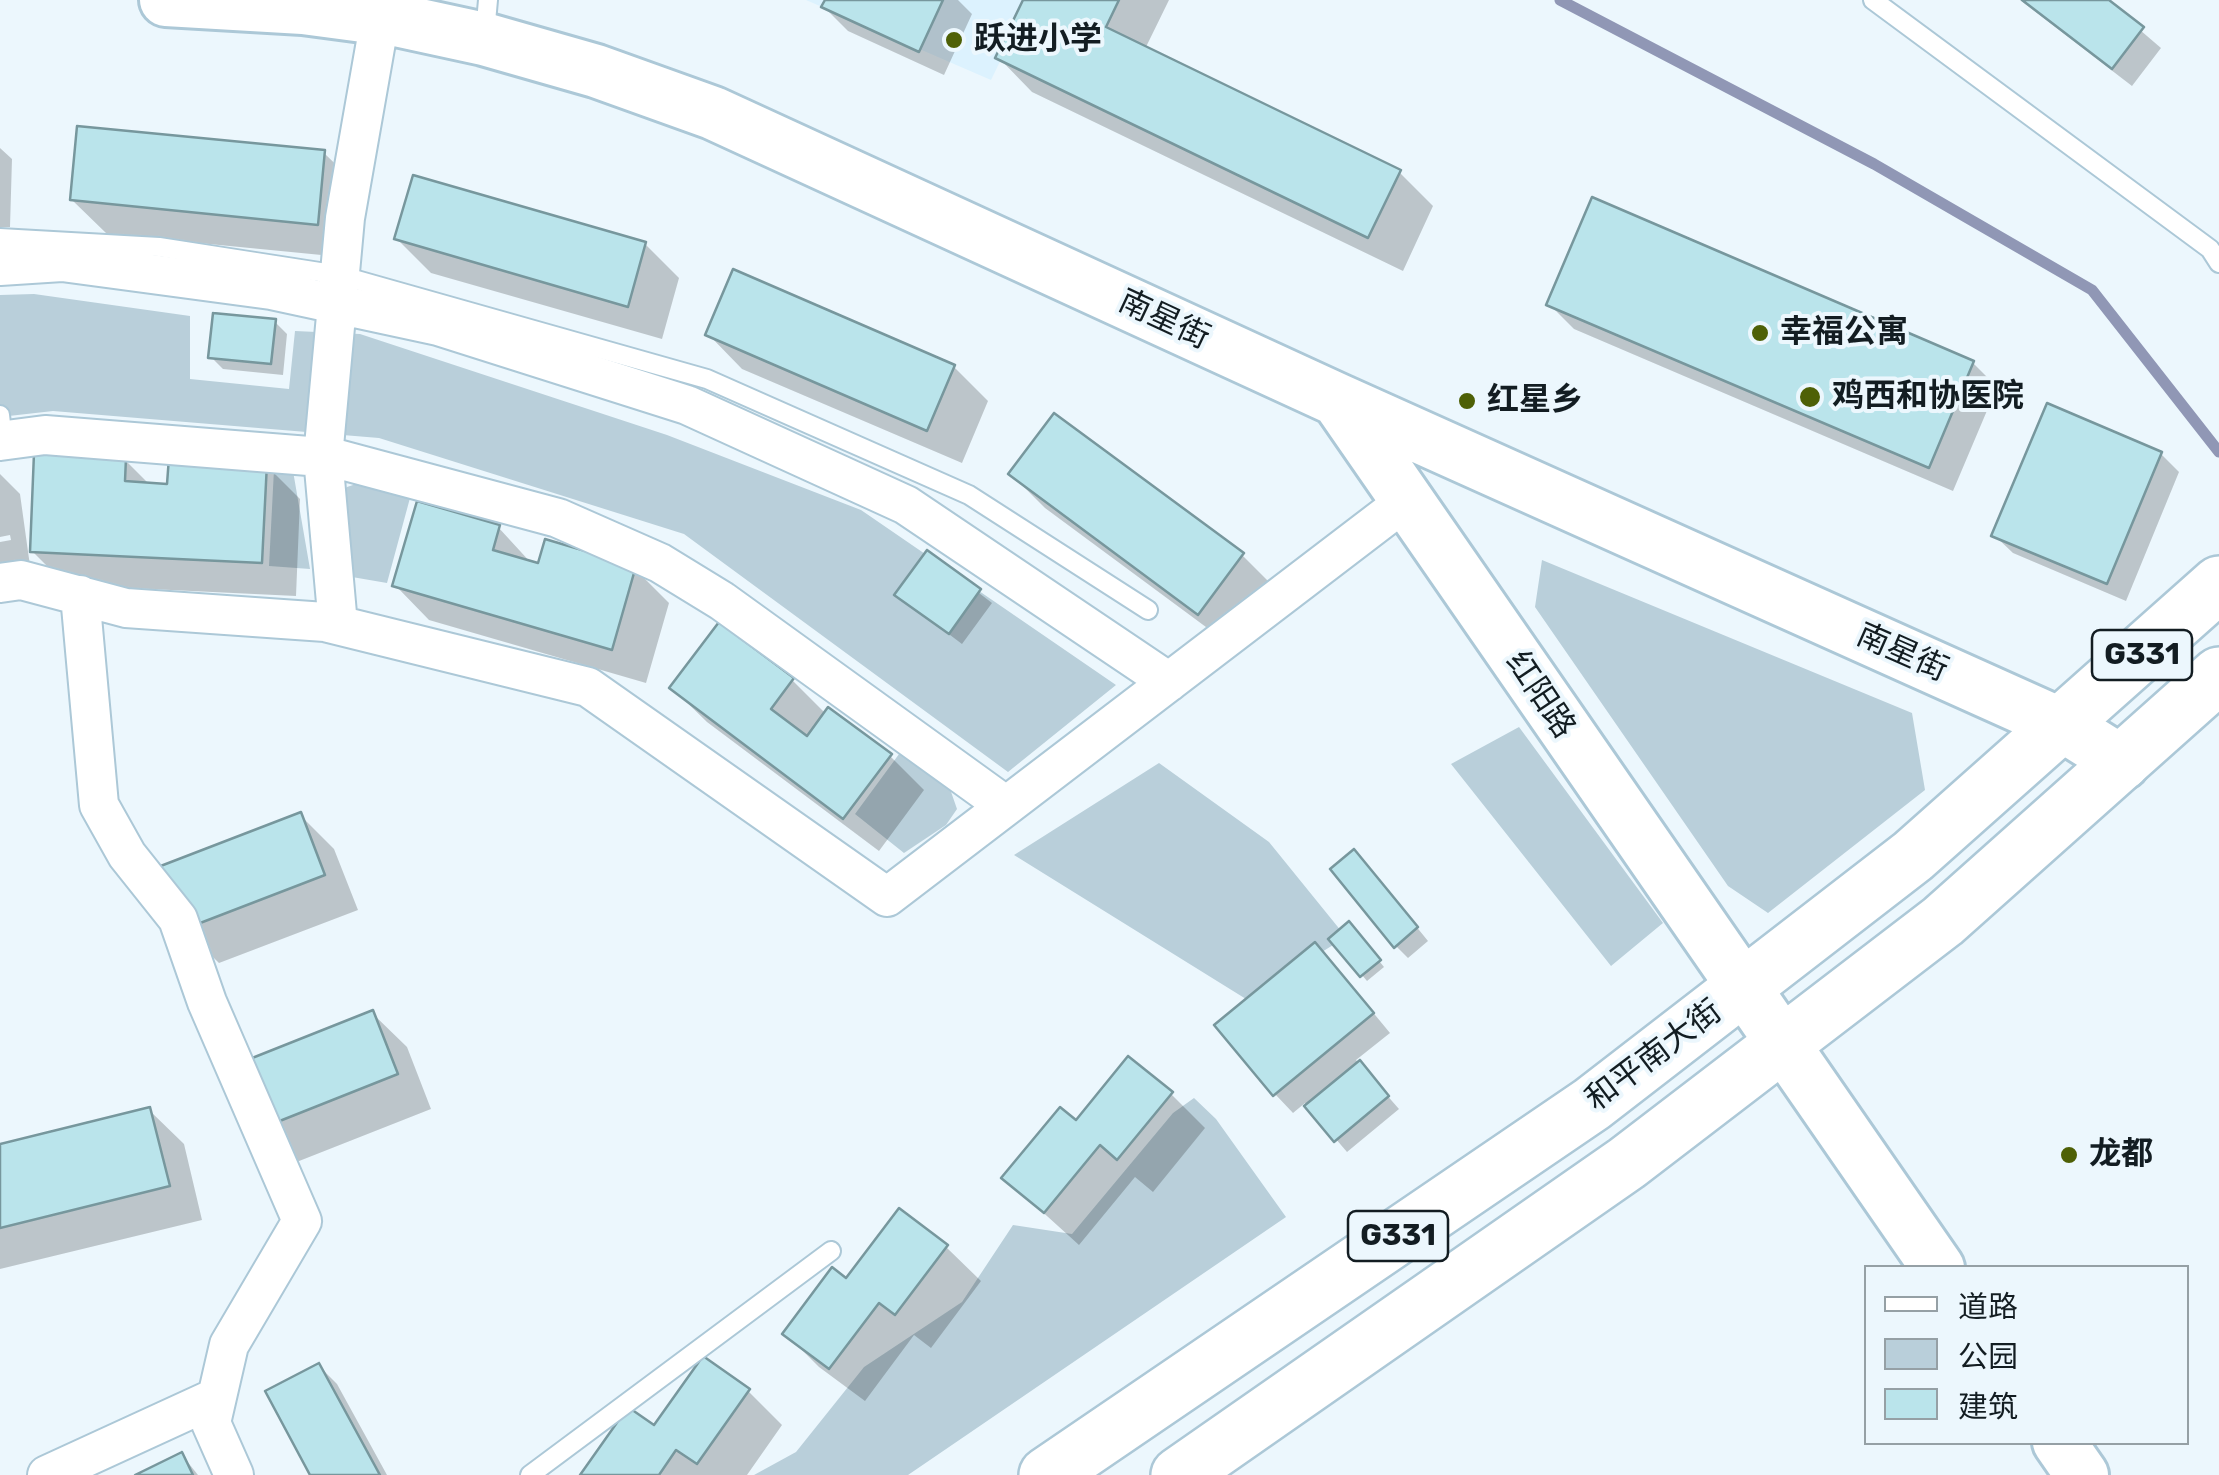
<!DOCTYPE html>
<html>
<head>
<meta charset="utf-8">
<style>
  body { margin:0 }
  #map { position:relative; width:2219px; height:1475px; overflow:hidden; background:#ecf7fd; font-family:Rubik,"Noto Sans SC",sans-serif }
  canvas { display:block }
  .legend { position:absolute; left:1864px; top:1265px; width:325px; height:180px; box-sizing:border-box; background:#ecf7fd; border:2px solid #95a0a5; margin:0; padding:12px 18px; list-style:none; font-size:30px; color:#131d22 }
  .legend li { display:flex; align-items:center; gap:20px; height:50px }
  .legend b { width:50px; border:2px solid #95a0a5 }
</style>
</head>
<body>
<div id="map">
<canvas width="2219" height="1475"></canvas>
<ul class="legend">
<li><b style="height:12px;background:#fff"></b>道路</li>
<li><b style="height:28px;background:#b9cfda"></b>公园</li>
<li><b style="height:28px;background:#bae4eb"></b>建筑</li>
</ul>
</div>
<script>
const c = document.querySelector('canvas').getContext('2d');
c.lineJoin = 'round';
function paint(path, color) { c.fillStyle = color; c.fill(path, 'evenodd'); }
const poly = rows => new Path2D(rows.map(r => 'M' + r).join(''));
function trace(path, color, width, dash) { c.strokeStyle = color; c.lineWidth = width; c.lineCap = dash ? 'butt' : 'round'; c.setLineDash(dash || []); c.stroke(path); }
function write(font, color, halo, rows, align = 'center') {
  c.font = font + ' Rubik,"Noto Sans SC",sans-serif'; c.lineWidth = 8; c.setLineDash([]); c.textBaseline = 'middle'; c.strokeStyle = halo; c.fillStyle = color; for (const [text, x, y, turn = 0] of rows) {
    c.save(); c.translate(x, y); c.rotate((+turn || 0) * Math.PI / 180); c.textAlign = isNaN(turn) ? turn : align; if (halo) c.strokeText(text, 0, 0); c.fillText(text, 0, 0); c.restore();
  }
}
const built = poly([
  [806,0,1030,0,991,80]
]);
const green = poly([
  [34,294,190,316,190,379,289,389,295,331,360,334,667,435,861,510,1116,685,1008,772,684,534,379,438,53,411,0,417,0,295],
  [274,469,293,471,310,569,269,566],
  [362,482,410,498,387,583,352,577,339,496,347,487],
  [1542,560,1912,713,1925,790,1768,913,1728,886,1535,607],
  [1519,727,1663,923,1611,966,1451,764],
  [902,750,949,786,957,809,946,825,904,853,855,814],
  [1159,763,1269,842,1346,937,1246,999,1014,855],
  [1194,1098,1216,1119,1286,1217,908,1475,754,1475,796,1452,864,1367,962,1302,1013,1225,1072,1234,1173,1113]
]);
const shadow = poly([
  [827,0,958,0,972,14,944,75,848,31,824,7],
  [1026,0,1169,0,1145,49,1399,172,1433,206,1403,271,1032,92,998,57],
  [2020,0,2105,0,2161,48,2132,86],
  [0,148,12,159,10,227,0,227],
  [324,153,359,187,352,258,107,234,72,200],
  [397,239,645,244,679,278,662,339,431,273],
  [1549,304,1973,363,1997,387,1953,491,1574,329],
  [275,322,287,334,283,375,223,369,211,357],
  [708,334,954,367,988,401,962,463,742,369],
  [2161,454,2179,472,2126,601,2013,553,1994,535],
  [125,460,150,485,170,486,266,465,300,499,296,596,66,585,32,551],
  [0,474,20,494,31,573,0,577,0,542,11,540,10,535,0,537],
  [1011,474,1242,555,1276,589,1233,647,1045,508],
  [498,527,532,564,635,569,669,603,646,683,429,620,395,585],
  [927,553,992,603,962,644,897,595],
  [792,680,826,714,890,756,924,790,879,851,707,722,672,688],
  [300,815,334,849,358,910,219,963,184,929],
  [1366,865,1428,941,1408,958,1396,946],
  [1354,930,1384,967,1367,981,1332,939],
  [1333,964,1390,1033,1356,1060,1399,1109,1347,1152,1305,1103,1293,1113,1275,1094],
  [372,1013,407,1047,431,1109,289,1165,254,1131],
  [1171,1094,1205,1128,1153,1192,1135,1177,1079,1245,1005,1178,1076,1123],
  [149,1110,184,1144,202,1220,0,1269,0,1146],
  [899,1211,946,1247,981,1281,931,1348,914,1335,865,1401,819,1367,785,1333,847,1281],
  [319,1366,337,1384,387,1475,313,1475],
  [748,1391,782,1425,747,1475,583,1475,655,1429],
  [182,1455,198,1475,141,1475]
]);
const stream = poly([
  [1560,0,1874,164,2092,290,2219,452]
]);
const building = poly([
  [825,0,943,0,919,52,821,7,825,0],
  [1023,0,1119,0,1106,27,1401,170,1368,238,995,58,1023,0],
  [2022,0,2109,0,2144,27,2112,69,2022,0],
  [77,126,325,150,318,225,70,200,77,126],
  [413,175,646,242,628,307,394,239,413,175],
  [1592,197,1974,361,1929,468,1546,305,1592,197],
  [733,269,955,365,927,431,705,335,733,269],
  [213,313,276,319,271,364,208,358,213,313],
  [2047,403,2162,452,2107,584,1991,536,2047,403],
  [1054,413,1244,553,1198,615,1008,474,1054,413],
  [34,453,126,458,125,481,167,484,169,457,267,463,262,563,30,552,34,453],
  [417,501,500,525,493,550,538,563,545,539,636,566,612,650,392,586,417,501],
  [927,550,981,589,949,634,894,595,927,550],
  [719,622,794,678,771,709,807,736,828,707,892,754,843,819,669,688,719,622],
  [301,812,325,875,182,930,158,867,301,812],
  [1354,849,1418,927,1394,948,1330,869,1354,849],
  [1349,921,1381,960,1360,977,1328,939,1349,921],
  [1315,942,1374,1013,1273,1096,1214,1025,1315,942],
  [373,1010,398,1074,252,1132,227,1068,373,1010],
  [1128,1056,1173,1092,1117,1160,1100,1145,1044,1213,1001,1178,1060,1107,1076,1120,1128,1056],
  [1360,1060,1389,1096,1334,1142,1304,1106,1360,1060],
  [150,1107,170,1186,0,1228,0,1144,150,1107],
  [899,1208,948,1245,895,1315,879,1303,829,1369,782,1334,832,1267,846,1278,899,1208],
  [703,1356,750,1389,697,1464,676,1450,659,1475,580,1475,628,1407,654,1425,703,1356],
  [319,1363,380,1475,310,1475,265,1391,319,1363],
  [182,1452,193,1475,135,1475,182,1452]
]);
const lane = poly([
  [1873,0,2210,249,2219,263],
  [485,33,488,0],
  [0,238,159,247,339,275,707,379,969,495,1148,610],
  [0,415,3,441],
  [530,1475,831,1251]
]);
const street = poly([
  [0,266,62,262,271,290,438,326,687,405,906,505,1169,682],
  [0,441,45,435,334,458,558,518,660,563,722,601,1006,806],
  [0,583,21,580,126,608,325,622,588,687,887,897,1407,500],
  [80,595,99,805,127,855,178,919,207,1002,302,1221,229,1345,211,1423,234,1475],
  [338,625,323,457,345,218,380,19],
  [47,1475,217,1397]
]);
const secondary = poly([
  [166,0,303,8,401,21,484,39,596,71,713,113,1338,400,2064,726,2123,763],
  [1339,402,1938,1268],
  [2059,1442,2082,1475]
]);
const highway = poly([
  [1047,1475,1592,1104,1913,856,2219,584],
  [1179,1475,1627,1163,1943,921,2219,675]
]);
const markers = [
  [954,40,10,"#4e6006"],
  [1760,333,10,"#4e6006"],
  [1810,397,12,"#4e6006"],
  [1467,401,10,"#4e6006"],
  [2069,1155,10,"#4e6006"]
];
const shields = [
  [2142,655,100],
  [1398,1236,100]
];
const shieldNames = [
  ["G331",2142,655],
  ["G331",1398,1236]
];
const poiNames = [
  ["跃进小学",974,40],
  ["幸福公寓",1780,333],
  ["鸡西和协医院",1832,397],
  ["红星乡",1487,401],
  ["龙都",2089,1155]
];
const streetNames = [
  ["南星街",1164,320,25],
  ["南星街",1902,653,24],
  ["红阳路",1540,695,56],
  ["和平南大街",1654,1056,-37]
];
paint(built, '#dcf2fe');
paint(green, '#b9cfda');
paint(shadow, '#0003');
trace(stream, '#9097b5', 11);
paint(building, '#bae4eb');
trace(building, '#77979d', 2.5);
trace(lane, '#acc8d7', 22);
trace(street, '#acc8d7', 42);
trace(secondary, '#acc8d7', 58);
trace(highway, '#acc8d7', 60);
trace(lane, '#fff', 18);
trace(street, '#fff', 38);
trace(secondary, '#fff', 52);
trace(highway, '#fff', 55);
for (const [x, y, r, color] of markers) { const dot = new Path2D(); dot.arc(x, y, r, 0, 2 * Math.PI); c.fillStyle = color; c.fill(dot); trace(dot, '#ecf7fd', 4); }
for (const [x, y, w] of shields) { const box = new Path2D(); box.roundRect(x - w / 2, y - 25, w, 50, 8); c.fillStyle = '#ecf7fd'; c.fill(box); trace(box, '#131d22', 2.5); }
write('bold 30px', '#131d22', null, shieldNames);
write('bold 32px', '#131d22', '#ecf7fd', poiNames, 'left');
write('32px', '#131d22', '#ecf7fd', streetNames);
</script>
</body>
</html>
